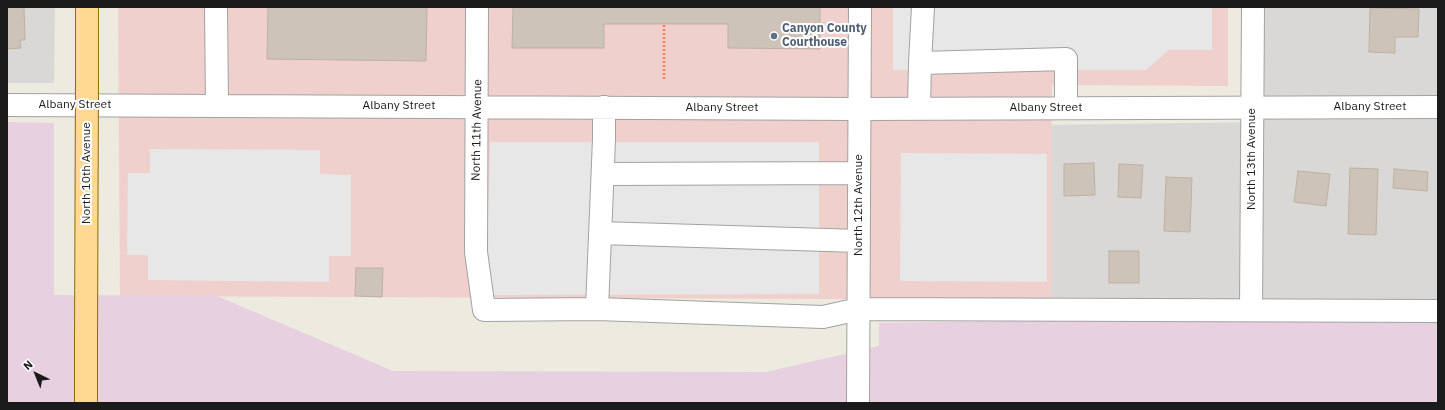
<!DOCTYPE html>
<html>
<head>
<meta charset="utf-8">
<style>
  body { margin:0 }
  #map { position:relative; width:1445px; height:410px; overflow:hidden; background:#edeadf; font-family:"IBM Plex Sans",sans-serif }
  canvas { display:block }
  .frame { position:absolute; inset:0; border:8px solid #1b1b1b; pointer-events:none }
  .north { position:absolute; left:16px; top:354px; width:40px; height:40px; -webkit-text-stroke:3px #fff; paint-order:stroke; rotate:317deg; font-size:11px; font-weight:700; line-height:16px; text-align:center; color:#1b1b1b }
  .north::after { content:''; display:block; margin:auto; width:14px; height:18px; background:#1b1b1b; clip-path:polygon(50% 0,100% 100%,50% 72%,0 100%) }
</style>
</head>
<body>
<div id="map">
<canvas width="1445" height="410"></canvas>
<div class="frame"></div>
<div class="north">N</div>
</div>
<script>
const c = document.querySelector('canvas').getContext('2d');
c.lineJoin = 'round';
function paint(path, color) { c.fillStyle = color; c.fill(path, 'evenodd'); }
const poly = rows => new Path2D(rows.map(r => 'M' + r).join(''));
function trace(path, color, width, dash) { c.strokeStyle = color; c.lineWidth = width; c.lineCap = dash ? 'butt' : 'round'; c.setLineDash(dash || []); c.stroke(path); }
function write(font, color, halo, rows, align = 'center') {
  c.font = font + ' "IBM Plex Sans",sans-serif'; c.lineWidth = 4; c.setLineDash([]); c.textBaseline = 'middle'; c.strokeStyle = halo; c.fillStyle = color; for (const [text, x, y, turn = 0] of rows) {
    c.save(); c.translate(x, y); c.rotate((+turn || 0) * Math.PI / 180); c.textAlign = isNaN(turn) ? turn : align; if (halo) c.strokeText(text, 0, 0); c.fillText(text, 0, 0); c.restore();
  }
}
const residential = poly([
  [7,7,55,7,54,83,7,83],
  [1263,7,1438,7,1438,299,1051,300,1051,125,1261,122]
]);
const commercial = poly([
  [118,7,1228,7,1228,86,1052,85,1051,300,120,296]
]);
const industrial = poly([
  [7,122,54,123,54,295,217,296,393,371,766,372,879,346,879,323,1123,319,1438,320,1438,403,7,403]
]);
const parking = poly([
  [893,7,1212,7,1212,50,1169,50,1146,70,893,70],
  [490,142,819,142,819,294,486,295],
  [150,149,320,150,320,174,351,175,351,256,329,256,329,282,148,280,148,255,127,255,128,173,150,173],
  [901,153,1047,154,1047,282,900,281]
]);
const building = poly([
  [7,7,24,7,25,40,20,40,21,48,7,49,7,7],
  [268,7,427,7,426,61,267,59,268,7],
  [513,7,820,7,820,49,728,48,728,24,604,24,604,48,512,48,513,7],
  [1370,8,1419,9,1418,37,1395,37,1395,53,1369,52,1370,8],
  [1094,163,1095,195,1064,196,1064,164,1094,163],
  [1119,164,1143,165,1141,198,1118,197,1119,164],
  [1350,168,1378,169,1376,235,1348,234,1350,168],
  [1394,169,1428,172,1427,191,1393,188,1394,169],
  [1298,171,1330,174,1326,206,1294,202,1298,171],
  [1166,177,1192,178,1190,232,1164,231,1166,177],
  [1109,251,1139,251,1139,283,1109,283,1109,251],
  [356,268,383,268,382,297,355,296,356,268]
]);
const path = poly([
  [664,79,664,24]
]);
const minor = poly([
  [216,7,217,105],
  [477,7,476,252,484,310,597,309],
  [920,63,923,7],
  [7,105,859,109,1438,107],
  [604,107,604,139,597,309,823,317,859,309,1438,311],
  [919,108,920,63,1066,59,1066,108],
  [603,174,859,173],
  [600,233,859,241],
  [1251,310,1253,7],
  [858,403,860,7]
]);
const major = poly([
  [87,78,87,7],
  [86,403,86,340]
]);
const majorBridge = poly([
  [86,340,87,78]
]);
const markers = [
  [774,36,4,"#5c6f8a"]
];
const serviceNames = [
  ["Canyon County",782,29],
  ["Courthouse",782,43]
];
const streetNames = [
  ["Albany Street",75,105],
  ["Albany Street",399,106],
  ["Albany Street",1370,107],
  ["Albany Street",722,108],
  ["Albany Street",1046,108],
  ["North 11th Avenue",477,130,-89],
  ["North 13th Avenue",1252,159,-90],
  ["North 10th Avenue",87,173,-90],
  ["North 12th Avenue",859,205,-90]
];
paint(residential, '#d9d8d7');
paint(commercial, '#f0d0cc');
paint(industrial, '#e7d1e1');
paint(parking, '#e7e7e7');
paint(building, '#cdc3b8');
trace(building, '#bfb1a1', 1);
trace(minor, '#a2a2a2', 24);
trace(major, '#916c00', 24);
trace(path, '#ff7b5e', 2.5, [2, 2]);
trace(minor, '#fff', 22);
trace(major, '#ffd892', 22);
trace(majorBridge, '#916c00', 24, []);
trace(majorBridge, '#ffd892', 22);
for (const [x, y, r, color] of markers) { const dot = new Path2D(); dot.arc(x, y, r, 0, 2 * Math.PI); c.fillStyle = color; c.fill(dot); trace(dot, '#fff', 1.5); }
write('bold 12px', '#4e5e75', '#fff', serviceNames, 'left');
write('12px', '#1b1b1b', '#fff', streetNames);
</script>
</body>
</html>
